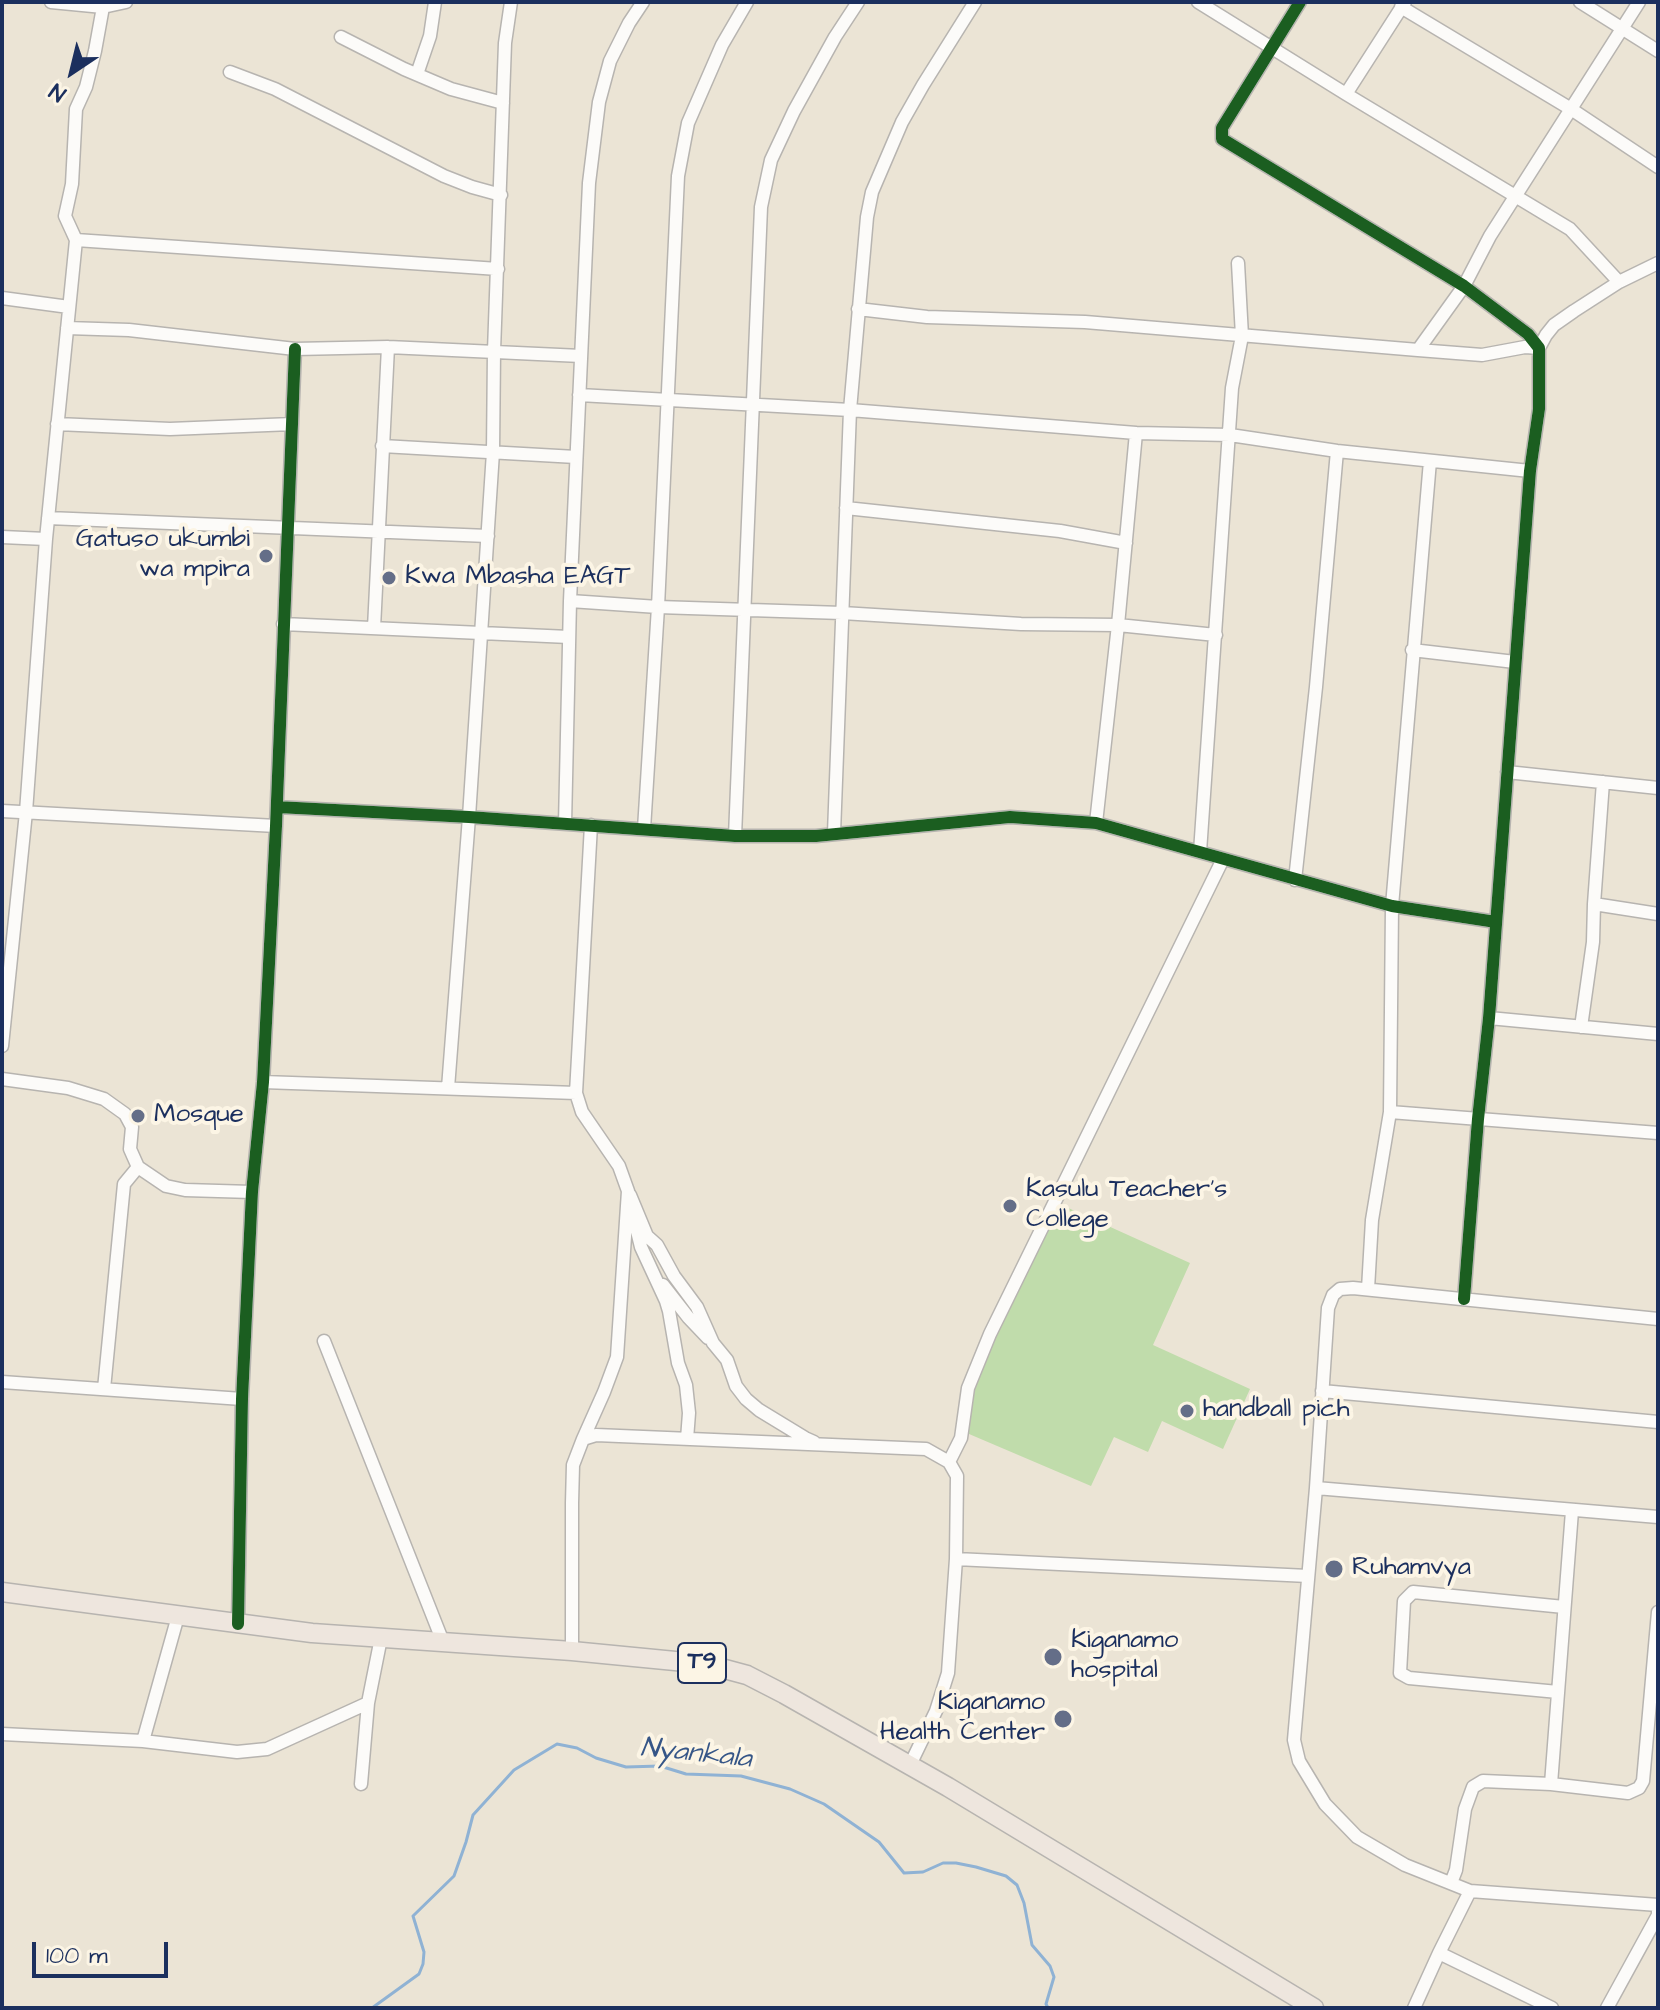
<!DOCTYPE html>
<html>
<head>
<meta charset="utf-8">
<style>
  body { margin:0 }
  #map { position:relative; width:1660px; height:2010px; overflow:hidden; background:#ebe4d5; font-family:"Architects Daughter",sans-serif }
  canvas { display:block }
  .frame { position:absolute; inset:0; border:4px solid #1b2f5e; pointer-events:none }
  .north { position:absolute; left:32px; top:32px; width:80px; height:80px; -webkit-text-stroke:6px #fcf5e5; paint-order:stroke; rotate:215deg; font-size:22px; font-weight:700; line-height:32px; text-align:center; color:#1b2f5e }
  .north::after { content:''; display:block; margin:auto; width:28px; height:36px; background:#1b2f5e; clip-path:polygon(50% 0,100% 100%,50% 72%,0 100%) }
  .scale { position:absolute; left:32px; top:1942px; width:136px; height:36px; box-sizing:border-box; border:4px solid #1b2f5e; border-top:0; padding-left:10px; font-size:24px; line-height:28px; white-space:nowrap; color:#1b2f5e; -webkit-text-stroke:6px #fcf5e5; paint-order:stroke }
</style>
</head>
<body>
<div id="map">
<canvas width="1660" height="2010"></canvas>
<div class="frame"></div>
<div class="north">N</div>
<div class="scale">100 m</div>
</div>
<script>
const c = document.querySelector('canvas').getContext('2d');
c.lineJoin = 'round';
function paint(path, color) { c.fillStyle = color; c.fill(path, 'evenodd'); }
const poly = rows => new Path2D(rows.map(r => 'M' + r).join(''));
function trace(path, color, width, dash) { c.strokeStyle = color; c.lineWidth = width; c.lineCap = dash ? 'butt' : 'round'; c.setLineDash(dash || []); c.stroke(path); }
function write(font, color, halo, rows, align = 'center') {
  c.font = font + ' "Architects Daughter",sans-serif'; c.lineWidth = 8; c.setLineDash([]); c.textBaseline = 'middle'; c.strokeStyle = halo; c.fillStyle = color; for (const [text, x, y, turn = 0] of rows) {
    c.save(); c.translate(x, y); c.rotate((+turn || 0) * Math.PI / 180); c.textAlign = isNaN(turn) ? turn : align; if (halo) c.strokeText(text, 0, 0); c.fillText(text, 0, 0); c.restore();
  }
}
const green = poly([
  [1055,1202,1190,1263,1153,1345,1250,1389,1223,1449,1162,1421,1148,1452,1114,1437,1091,1486,962,1431,968,1393]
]);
const stream = poly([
  [372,2008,419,1974,423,1964,424,1952,413,1916,454,1876,466,1842,473,1815,514,1770,557,1744,577,1748,596,1758,626,1767,660,1766,686,1774,741,1776,790,1789,824,1804,879,1842,904,1873,923,1872,943,1863,956,1863,976,1867,1006,1876,1017,1885,1024,1903,1032,1945,1050,1966,1054,1977,1046,2004,1048,2008]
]);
const minor = poly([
  [51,2,103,7],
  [1198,2,1346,94,1570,229,1619,282,1574,311,1554,325,1546,335,1539,348,1525,347,1482,355,1418,350],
  [1300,2,1222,128,1222,139,1464,286,1528,334,1539,348,1539,409,1530,471,1489,1018,1478,1119,1464,1299],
  [1580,2,1658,51],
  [1401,7,1571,109,1658,167],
  [341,37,404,69,451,89,503,103],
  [230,72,275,89,444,176,472,187,501,195],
  [417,74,430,36,435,2],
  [1346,94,1405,2],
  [76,240,498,269],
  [1619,282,1658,263],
  [2,298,69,307],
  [858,309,927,317,1085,322,1418,350,1464,286,1490,236,1639,2],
  [67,328,129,330,295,349,388,347,581,356],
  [579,395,850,410,1136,433,1230,435,1337,451,1530,471],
  [57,424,170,429,292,424],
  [382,446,576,457],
  [846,508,1060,531,1126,543],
  [48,518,488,536],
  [2,537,46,539],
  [570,601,658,607,842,613,1021,624,1118,625,1216,635],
  [283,624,569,637],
  [374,628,388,347],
  [1412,650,1515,662],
  [1507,772,1658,788],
  [277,807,469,817,735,836,816,836,1010,817,1096,823,1392,906,1496,922],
  [2,811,276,826],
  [1096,823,1118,625,1136,433],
  [565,824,570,601,589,183,599,102,610,61,629,23,643,2],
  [644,829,658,607,678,176,688,123,722,45,747,2],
  [834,833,850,410,867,217,872,192,902,122,923,85,975,2],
  [735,836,761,207,771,160,794,111,835,37,858,2],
  [1200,852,1232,388,1242,336,1238,263],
  [1295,880,1316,687,1337,451],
  [1594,904,1658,914],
  [1489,1018,1658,1034],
  [1581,1027,1593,942,1594,904,1603,782],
  [2,1046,26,812,46,539,76,240,65,216,72,184,76,109,86,87,95,51,103,7,126,2],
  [2,1079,68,1088,104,1099,125,1114,132,1127,130,1149,138,1167,166,1186,185,1190,252,1192],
  [263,1082,576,1093],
  [448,1088,469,817,493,452,494,351,505,43,511,2],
  [1390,1112,1658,1133],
  [630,1195,647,1236,657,1245,674,1276,697,1307,713,1343,727,1360,736,1386,746,1399,759,1410,805,1438,814,1442],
  [633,1215,641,1247,666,1301,669,1311,678,1363,686,1385,689,1413,687,1439],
  [663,1285,688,1317,708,1338],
  [1368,1289,1372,1220,1390,1112,1392,906,1430,461],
  [324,1341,443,1642],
  [2,1382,242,1399],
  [104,1389,124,1184,138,1167],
  [1322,1391,1658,1422],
  [583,1439,604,1392,617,1357,628,1191,619,1166,582,1112,576,1093,591,825],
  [949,1462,961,1438,968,1388,990,1334,1223,859],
  [1316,1488,1658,1517],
  [956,1559,1308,1576],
  [238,1624,242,1399,252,1192,263,1082,276,826,295,349],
  [572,1651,572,1503,573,1465,583,1439,596,1435,926,1449,949,1462,957,1476,956,1559,948,1673,936,1711,910,1765],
  [1558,1692,1409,1678,1400,1673,1404,1601,1413,1592,1564,1607],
  [2,1734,143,1741,237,1752,267,1749,368,1703],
  [143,1741,178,1616],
  [361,1784,368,1703,381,1638],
  [1551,1784,1572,1511],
  [1451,1883,1456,1870,1465,1809,1473,1787,1483,1781,1551,1784,1628,1793,1639,1788,1643,1781,1658,1612],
  [1470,1891,1405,1865,1357,1837,1325,1804,1299,1761,1294,1740,1316,1488,1328,1308,1333,1295,1340,1289,1353,1288,1658,1319],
  [1439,1953,1552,2008],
  [1414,2008,1439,1953,1470,1891,1658,1905],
  [1607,2008,1658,1915,1658,1909]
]);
const highway = poly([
  [2,1592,312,1633,572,1651,706,1664,747,1675,784,1694,948,1787,1314,2008]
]);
const cycleway = poly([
  [1300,2,1222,128,1222,139,1464,286,1528,334,1539,348,1539,409,1530,471,1489,1018,1478,1119,1464,1299],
  [277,807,469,817,735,836,816,836,1010,817,1096,823,1392,906,1496,922],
  [238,1624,242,1399,252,1192,263,1082,276,826,295,349]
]);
const markers = [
  [266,556,8,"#646e88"],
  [389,578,8,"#646e88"],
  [138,1116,8,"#646e88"],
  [1010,1206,8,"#646e88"],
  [1187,1411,8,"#646e88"],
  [1334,1569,10,"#646e88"],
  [1053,1657,10,"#646e88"],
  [1063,1719,10,"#646e88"]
];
const shields = [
  [702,1663,48]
];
const shieldNames = [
  ["T9",702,1663]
];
const poiNames = [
  ["Gatuso ukumbi",250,541,"right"],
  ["wa mpira",250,571,"right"],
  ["Kwa Mbasha EAGT",405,578],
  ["Mosque",154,1116],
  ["Kasulu Teacher's",1026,1191],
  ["College",1026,1221],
  ["handball pich",1203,1411],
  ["Ruhamvya",1352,1569],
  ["Kiganamo",1071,1642],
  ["hospital",1071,1672],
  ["Kiganamo",1045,1704,"right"],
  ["Health Center",1045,1734,"right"]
];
const waterNames = [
  ["Nyankala",696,1755,6]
];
paint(green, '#c0dcab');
trace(stream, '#8fb2d4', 3);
trace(minor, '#b7b4b0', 15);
trace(highway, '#b7b4b0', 21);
trace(minor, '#fcfbf9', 12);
trace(highway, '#eee6de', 18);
trace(cycleway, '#1b5e20', 12);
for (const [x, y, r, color] of markers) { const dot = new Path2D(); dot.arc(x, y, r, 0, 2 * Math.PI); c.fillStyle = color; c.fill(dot); trace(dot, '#fcf5e5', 3); }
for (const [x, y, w] of shields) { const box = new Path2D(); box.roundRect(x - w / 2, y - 20, w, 40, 6); c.fillStyle = '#fcf5e5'; c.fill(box); trace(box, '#1b2f5e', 2); }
write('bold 24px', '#1b2f5e', null, shieldNames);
write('26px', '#1b2f5e', '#fcf5e5', poiNames, 'left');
write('italic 28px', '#365687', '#fcf5e5', waterNames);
</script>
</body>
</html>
